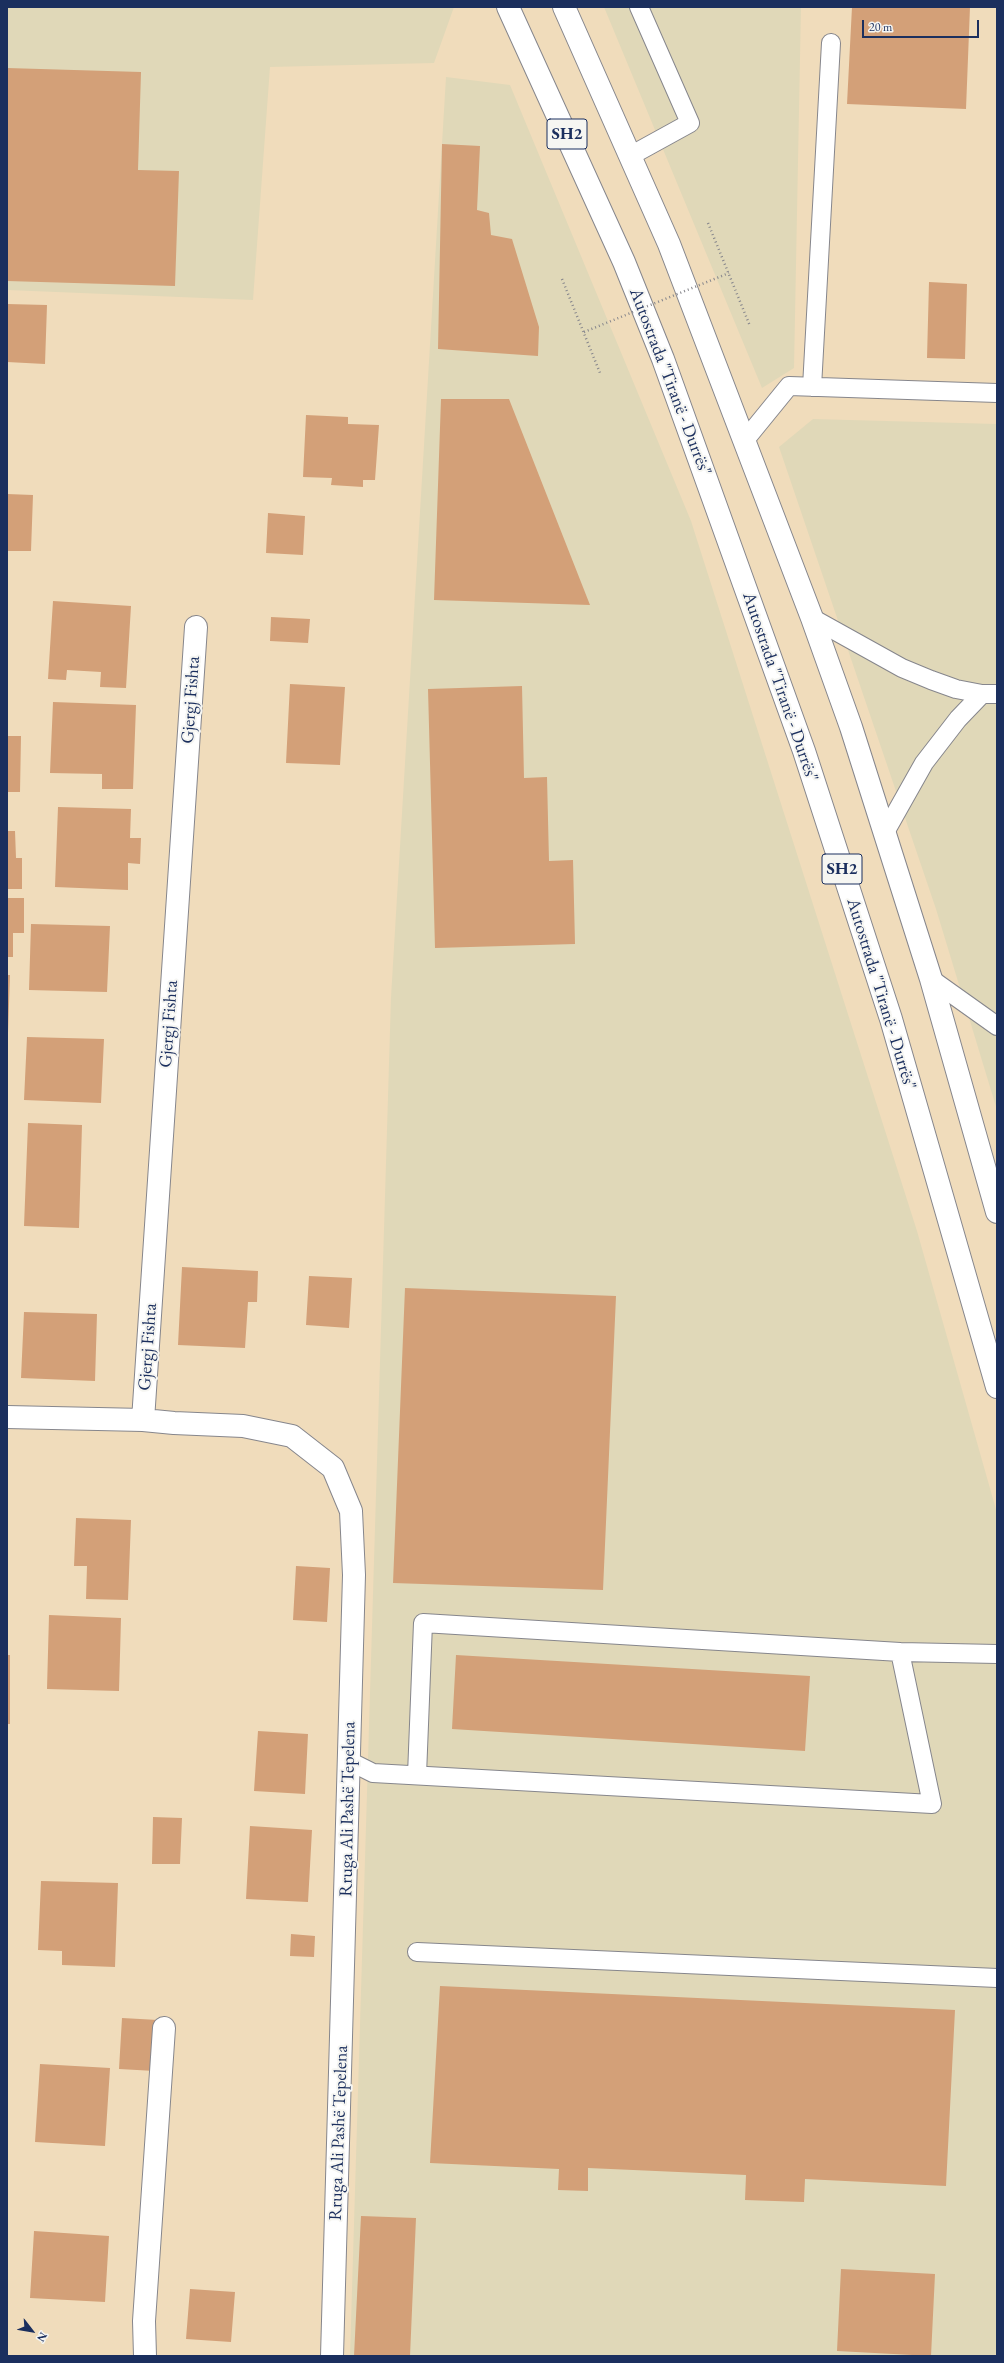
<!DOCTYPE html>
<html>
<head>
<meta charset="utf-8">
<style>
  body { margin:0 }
  #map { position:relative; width:1004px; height:2363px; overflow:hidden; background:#f0dcbb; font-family:"EB Garamond",serif }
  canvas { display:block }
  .frame { position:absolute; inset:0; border:8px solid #1b2f5e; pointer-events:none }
  .north { position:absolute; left:12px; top:2311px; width:40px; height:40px; -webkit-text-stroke:3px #f6f6f2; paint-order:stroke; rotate:121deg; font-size:11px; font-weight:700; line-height:16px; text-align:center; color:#1b2f5e }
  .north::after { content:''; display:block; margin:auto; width:14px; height:18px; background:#1b2f5e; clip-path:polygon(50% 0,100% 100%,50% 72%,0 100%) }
  .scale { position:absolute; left:862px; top:20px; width:117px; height:18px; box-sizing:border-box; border:2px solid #1b2f5e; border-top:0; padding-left:5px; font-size:12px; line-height:14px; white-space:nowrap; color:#1b2f5e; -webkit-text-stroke:3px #f6f6f2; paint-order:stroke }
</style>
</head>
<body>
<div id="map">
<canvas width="1004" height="2363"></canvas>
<div class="frame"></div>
<div class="north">N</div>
<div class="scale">20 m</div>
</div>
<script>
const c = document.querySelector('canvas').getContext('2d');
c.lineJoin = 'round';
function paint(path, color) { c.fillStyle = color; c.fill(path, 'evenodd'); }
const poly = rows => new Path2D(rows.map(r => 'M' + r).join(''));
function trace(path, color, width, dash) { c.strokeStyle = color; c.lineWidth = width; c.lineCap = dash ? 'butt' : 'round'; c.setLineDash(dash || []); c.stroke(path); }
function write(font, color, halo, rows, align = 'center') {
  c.font = font + ' "EB Garamond",serif'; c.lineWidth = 4; c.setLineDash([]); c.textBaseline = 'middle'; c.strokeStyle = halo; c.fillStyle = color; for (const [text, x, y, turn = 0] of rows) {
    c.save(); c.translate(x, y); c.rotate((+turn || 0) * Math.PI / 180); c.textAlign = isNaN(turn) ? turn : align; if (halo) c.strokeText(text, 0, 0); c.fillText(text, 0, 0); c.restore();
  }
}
const built = poly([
  [7,7,454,7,434,63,270,67,253,300,7,290],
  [604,7,801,7,794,368,762,388],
  [446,77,510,85,691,521,917,1231,997,1513,997,2356,350,2356,391,997],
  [813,419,997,424,997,1110,936,909,779,447]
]);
const building = poly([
  [852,7,970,7,966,109,847,104],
  [7,68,141,72,138,170,179,171,175,286,7,281],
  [442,144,480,146,477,210,489,213,491,235,512,239,539,327,538,356,438,349],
  [929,282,967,284,965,359,927,358],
  [7,304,47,305,45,364,7,362],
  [441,399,509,399,590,605,434,600],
  [306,415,348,417,348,424,379,425,375,480,363,480,363,487,331,485,332,478,303,477],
  [7,494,33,495,31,551,7,551],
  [268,513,305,516,303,555,266,553],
  [53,601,131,606,126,688,100,687,101,672,67,670,66,680,48,679],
  [271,617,310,619,308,643,270,641],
  [290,684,345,687,340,765,286,763],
  [522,686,524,778,547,777,549,861,573,860,575,944,435,948,428,689],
  [53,702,136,705,133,789,102,789,102,774,50,773],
  [7,736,21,736,20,792,7,792],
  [58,807,131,809,130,838,141,838,140,864,128,863,128,890,55,887],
  [7,831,15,831,16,858,22,858,22,889,7,889],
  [7,898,24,898,24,933,13,933,13,957,7,957],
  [31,924,110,926,107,992,29,990],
  [7,975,10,975,8,1033,7,1033],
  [27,1037,104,1039,101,1103,24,1100],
  [28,1123,82,1125,79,1228,24,1226],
  [182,1267,258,1271,257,1302,248,1302,245,1348,178,1345],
  [309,1276,352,1278,349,1328,306,1325],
  [405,1288,616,1296,603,1590,393,1583],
  [24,1312,97,1314,95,1381,21,1378],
  [76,1518,131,1520,128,1600,86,1599,87,1566,74,1566],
  [296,1566,330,1568,327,1622,293,1620],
  [49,1615,121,1618,119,1691,47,1689],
  [7,1655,10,1655,10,1724,7,1724],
  [456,1655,810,1676,805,1751,452,1729],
  [258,1731,308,1734,305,1794,254,1791],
  [153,1817,182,1818,180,1864,152,1864],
  [250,1826,312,1830,308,1902,246,1899],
  [41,1881,118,1883,115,1967,62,1965,62,1951,38,1950],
  [291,1934,315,1936,314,1957,290,1956],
  [440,1986,955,2010,946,2186,805,2179,804,2202,745,2200,746,2175,588,2168,588,2191,558,2190,559,2169,430,2163],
  [122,2018,158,2020,155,2071,119,2069],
  [40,2064,110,2068,105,2146,35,2142],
  [361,2216,416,2218,410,2356,354,2356],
  [34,2231,109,2236,105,2302,30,2298],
  [841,2269,935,2274,931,2356,837,2351],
  [190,2289,235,2292,231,2342,186,2339]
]);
const path = poly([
  [708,223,750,326],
  [562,279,600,373]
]);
const service = poly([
  [630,156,690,123,639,7],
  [812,387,831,43],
  [745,440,789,386,997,393],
  [812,618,902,668,931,680,956,689,982,694,997,694],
  [884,834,924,763,958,719,982,694],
  [931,979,997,1026],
  [349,1761,373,1773,932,1804,900,1652,997,1654],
  [417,1775,423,1623,900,1652],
  [417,1952,997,1978]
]);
const minor = poly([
  [7,1417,143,1420,174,1423,243,1426,292,1436,333,1468,351,1511,354,1575,332,2356],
  [143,1420,196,627],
  [145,2356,144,2321,164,2028]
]);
const trunk = poly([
  [508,7,624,262,663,359,804,751,891,1019,997,1387],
  [564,7,669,244,812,618,851,727,931,979,997,1212]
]);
const pathBridge = poly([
  [584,332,729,273]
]);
const shields = [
  [567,134,40],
  [842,869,40]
];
const shieldNames = [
  ["SH2",567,134],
  ["SH2",842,869]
];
const streetNames = [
  ["Autostrada \"Tiranë - Durrës\"",670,382,69],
  ["Autostrada \"Tiranë - Durrës\"",780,687,71],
  ["Gjergj Fishta",191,700,-86],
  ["Autostrada \"Tiranë - Durrës\"",881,994,73],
  ["Gjergj Fishta",169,1024,-86],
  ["Gjergj Fishta",148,1347,-86],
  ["Rruga Ali Pashë Tepelena",348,1809,-89],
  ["Rruga Ali Pashë Tepelena",339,2133,-88]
];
paint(built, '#e0d8b8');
paint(building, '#d3a078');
trace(service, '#86868c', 20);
trace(minor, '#86868c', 24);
trace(trunk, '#86868c', 24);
trace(path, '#86868c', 2.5, [1, 3]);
trace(service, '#fff', 18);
trace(minor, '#fff', 22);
trace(trunk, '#fff', 22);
trace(pathBridge, '#86868c', 2.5, [1, 3]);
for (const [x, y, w] of shields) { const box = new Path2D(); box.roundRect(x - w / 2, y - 15, w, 30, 3); c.fillStyle = '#f6f6f2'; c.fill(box); trace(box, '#1b2f5e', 1); }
write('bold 17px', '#1b2f5e', null, shieldNames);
write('18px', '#1b2f5e', '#f6f6f2', streetNames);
</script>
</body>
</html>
